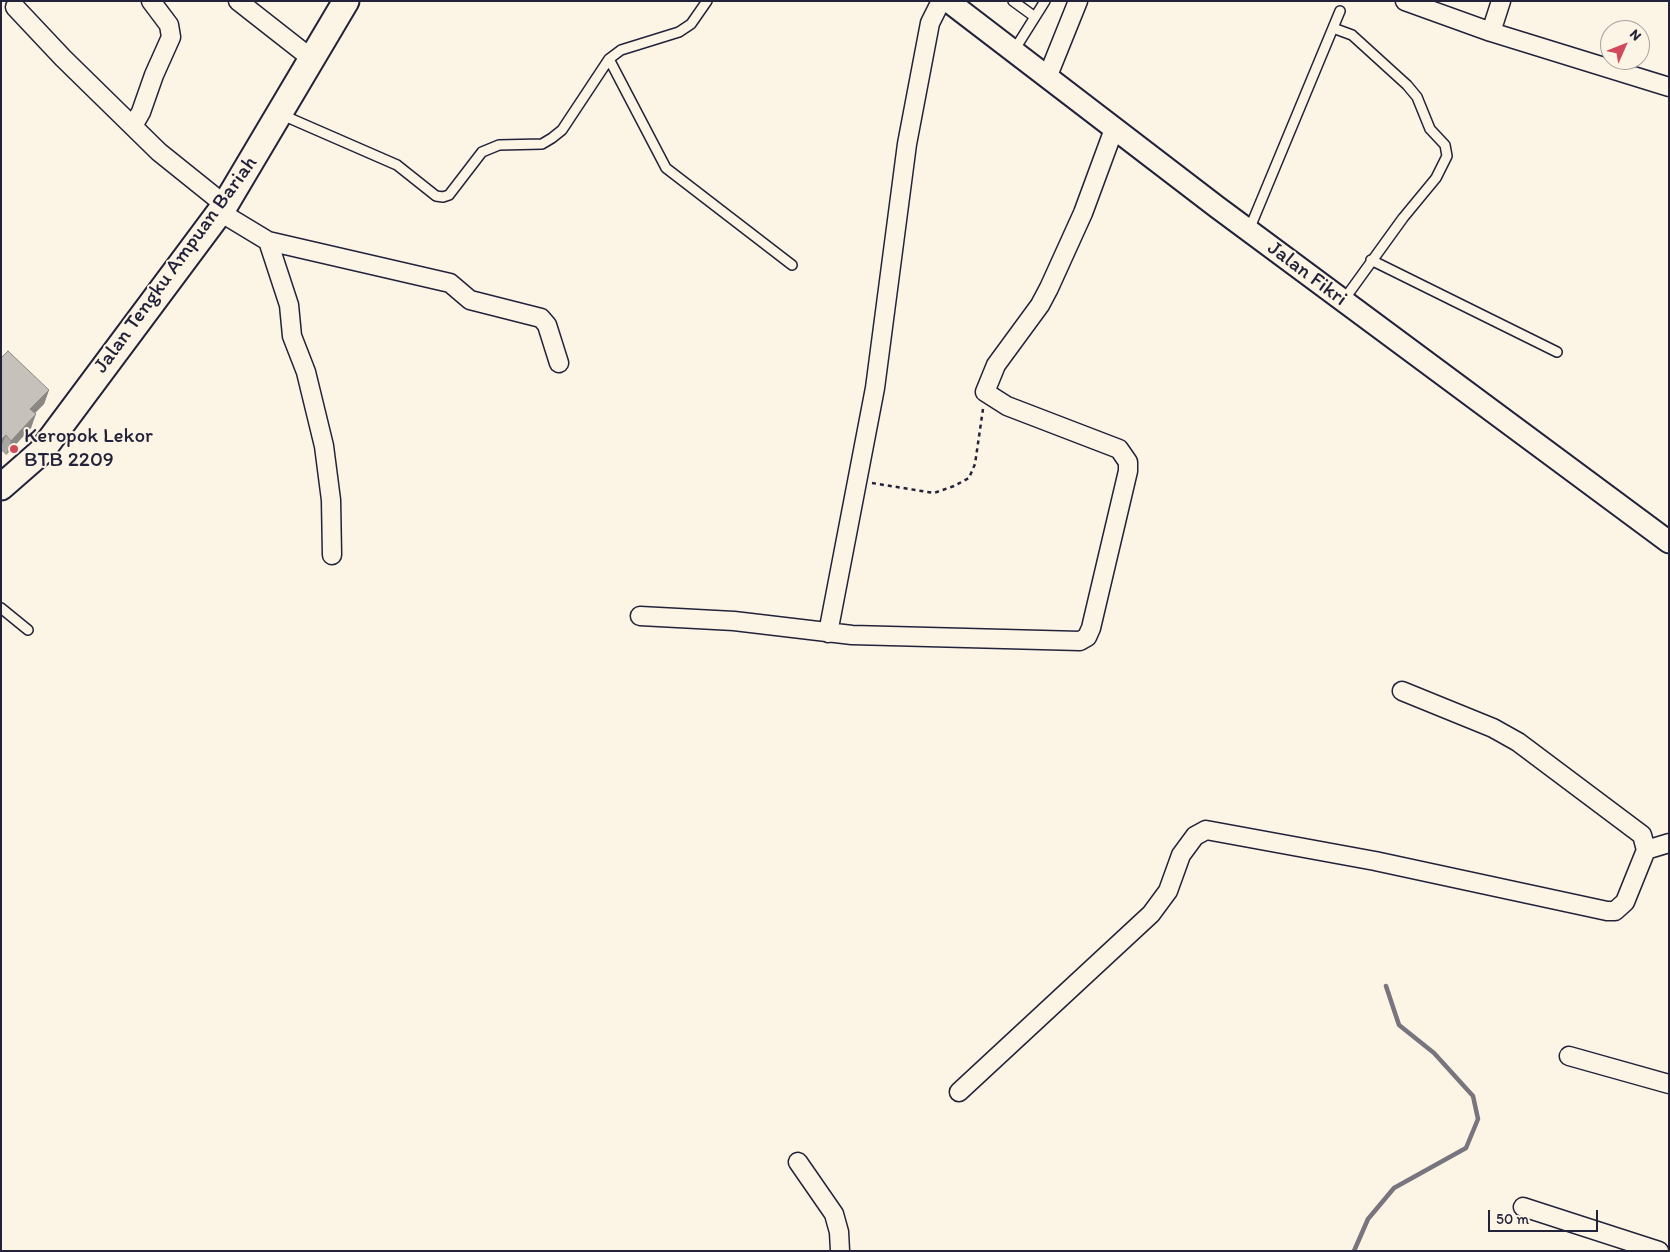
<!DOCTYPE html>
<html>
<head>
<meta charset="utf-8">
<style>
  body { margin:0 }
  #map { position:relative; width:1670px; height:1252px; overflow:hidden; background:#fcf5e5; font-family:Itim,sans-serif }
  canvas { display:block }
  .frame { position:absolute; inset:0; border:2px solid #22223b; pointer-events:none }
  .north { position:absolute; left:1600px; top:20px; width:50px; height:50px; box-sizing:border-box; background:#fcf5e5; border:1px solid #a5a1a1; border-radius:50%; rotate:46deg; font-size:14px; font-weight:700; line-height:20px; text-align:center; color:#22223b }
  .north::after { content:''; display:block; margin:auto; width:18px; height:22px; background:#d1495b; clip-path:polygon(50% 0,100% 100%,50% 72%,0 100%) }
  .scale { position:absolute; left:1488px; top:1210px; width:110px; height:22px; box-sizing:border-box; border:2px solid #22223b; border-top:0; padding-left:6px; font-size:15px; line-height:18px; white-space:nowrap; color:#22223b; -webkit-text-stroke:4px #fcf5e5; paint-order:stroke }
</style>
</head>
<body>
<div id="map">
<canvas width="1670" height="1252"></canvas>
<div class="frame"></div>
<div class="north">N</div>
<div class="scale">50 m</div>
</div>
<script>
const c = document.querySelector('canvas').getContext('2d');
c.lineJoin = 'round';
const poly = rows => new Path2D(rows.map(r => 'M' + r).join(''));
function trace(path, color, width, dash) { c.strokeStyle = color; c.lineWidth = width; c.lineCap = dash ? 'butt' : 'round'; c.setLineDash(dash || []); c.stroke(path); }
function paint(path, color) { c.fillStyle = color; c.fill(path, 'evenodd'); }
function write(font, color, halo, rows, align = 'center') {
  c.font = font + ' Itim,sans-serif'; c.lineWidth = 4; c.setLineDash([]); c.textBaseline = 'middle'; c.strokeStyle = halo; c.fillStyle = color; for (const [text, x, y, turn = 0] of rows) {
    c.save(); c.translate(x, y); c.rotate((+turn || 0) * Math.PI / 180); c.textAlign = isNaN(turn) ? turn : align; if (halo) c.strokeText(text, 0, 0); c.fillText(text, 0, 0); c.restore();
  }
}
const stream = poly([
  [1354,1251,1368,1219,1394,1188,1466,1148,1478,1119,1473,1096,1434,1053,1399,1025,1386,986]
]);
const path = poly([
  [872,483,934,493,954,486,969,478,975,464,983,409]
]);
const service = poly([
  [1013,1,1035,17],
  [1333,28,1352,35,1407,85,1417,97,1430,129,1445,145,1447,156,1436,178,1403,218,1343,301],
  [1013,52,1045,1],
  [609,59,666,168,792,265],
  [280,114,397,165,436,196,443,197,449,195,482,152,499,145,542,144,552,138,562,130,609,59,621,50,679,32,691,24,707,1],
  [1249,230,1340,11],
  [1371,260,1557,352],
  [1,608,28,630]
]);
const minor = poly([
  [238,1,312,59],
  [1405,1,1491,32,1669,87],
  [15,7,63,58,159,152,225,205],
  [1491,32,1501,1],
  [1047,78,1078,1],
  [133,126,141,112,154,75,171,37,169,25,151,1],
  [220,212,268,241,289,305,292,336,306,372,324,446,331,500,332,555],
  [268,241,450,283,470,300,541,318,547,325,559,363],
  [640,616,734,621,852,635,1080,641,1087,637,1091,628,1128,471,1128,462,1119,449,1007,406,985,392,996,365,1040,305,1049,288,1083,213,1114,129],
  [828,633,875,388,907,144,930,23,941,1],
  [1402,691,1493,728,1518,742,1642,835,1646,850],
  [1569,1056,1669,1084],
  [959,1092,1151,914,1168,891,1181,855,1195,836,1206,830,1375,861,1607,911,1615,911,1625,902,1646,850,1669,843],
  [798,1162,834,1214,839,1232,840,1251],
  [1523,1207,1659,1251]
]);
const tertiary = poly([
  [948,1,1217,207,1669,542]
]);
const secondary = poly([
  [1,487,41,452,225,205,346,1]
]);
const wall = poly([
  [1,358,49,390,44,404,35,413,31,428,6,455,1,450]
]);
const shadedWall = poly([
  [49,390,44,404,25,423,30,409],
  [36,414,31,428,6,455,11,441],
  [6,435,1,447,1,440]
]);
const building = poly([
  [8,351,49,390,30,409,36,414,11,441,6,435,1,440,1,358,8,351]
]);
const markers = [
  [14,449,5,"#d1495b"]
];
const streetNames = [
  ["Jalan Tengku Ampuan Bariah",176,265,-54],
  ["Jalan Fikri",1307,274,37]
];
const poiNames = [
  ["Keropok Lekor",24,437],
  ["BTB 2209",24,461]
];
trace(stream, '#78757e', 4.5);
trace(service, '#22223b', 12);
trace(minor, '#22223b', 21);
trace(tertiary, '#22223b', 25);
trace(secondary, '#22223b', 29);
trace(path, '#22223b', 2.5, [4, 4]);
trace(service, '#fcf5e5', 9);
trace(minor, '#fcf5e5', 18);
trace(tertiary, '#fcf5e5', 21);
trace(secondary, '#fcf5e5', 25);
paint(wall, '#aaa6a1');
paint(shadedWall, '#8b8783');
paint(building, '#c6c1bb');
trace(building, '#8b8783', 1);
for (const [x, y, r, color] of markers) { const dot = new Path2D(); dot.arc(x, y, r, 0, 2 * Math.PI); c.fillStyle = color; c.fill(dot); trace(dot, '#fcf5e5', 2); }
write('21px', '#22223b', '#fcf5e5', streetNames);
write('21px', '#22223b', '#fcf5e5', poiNames, 'left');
</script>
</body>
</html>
